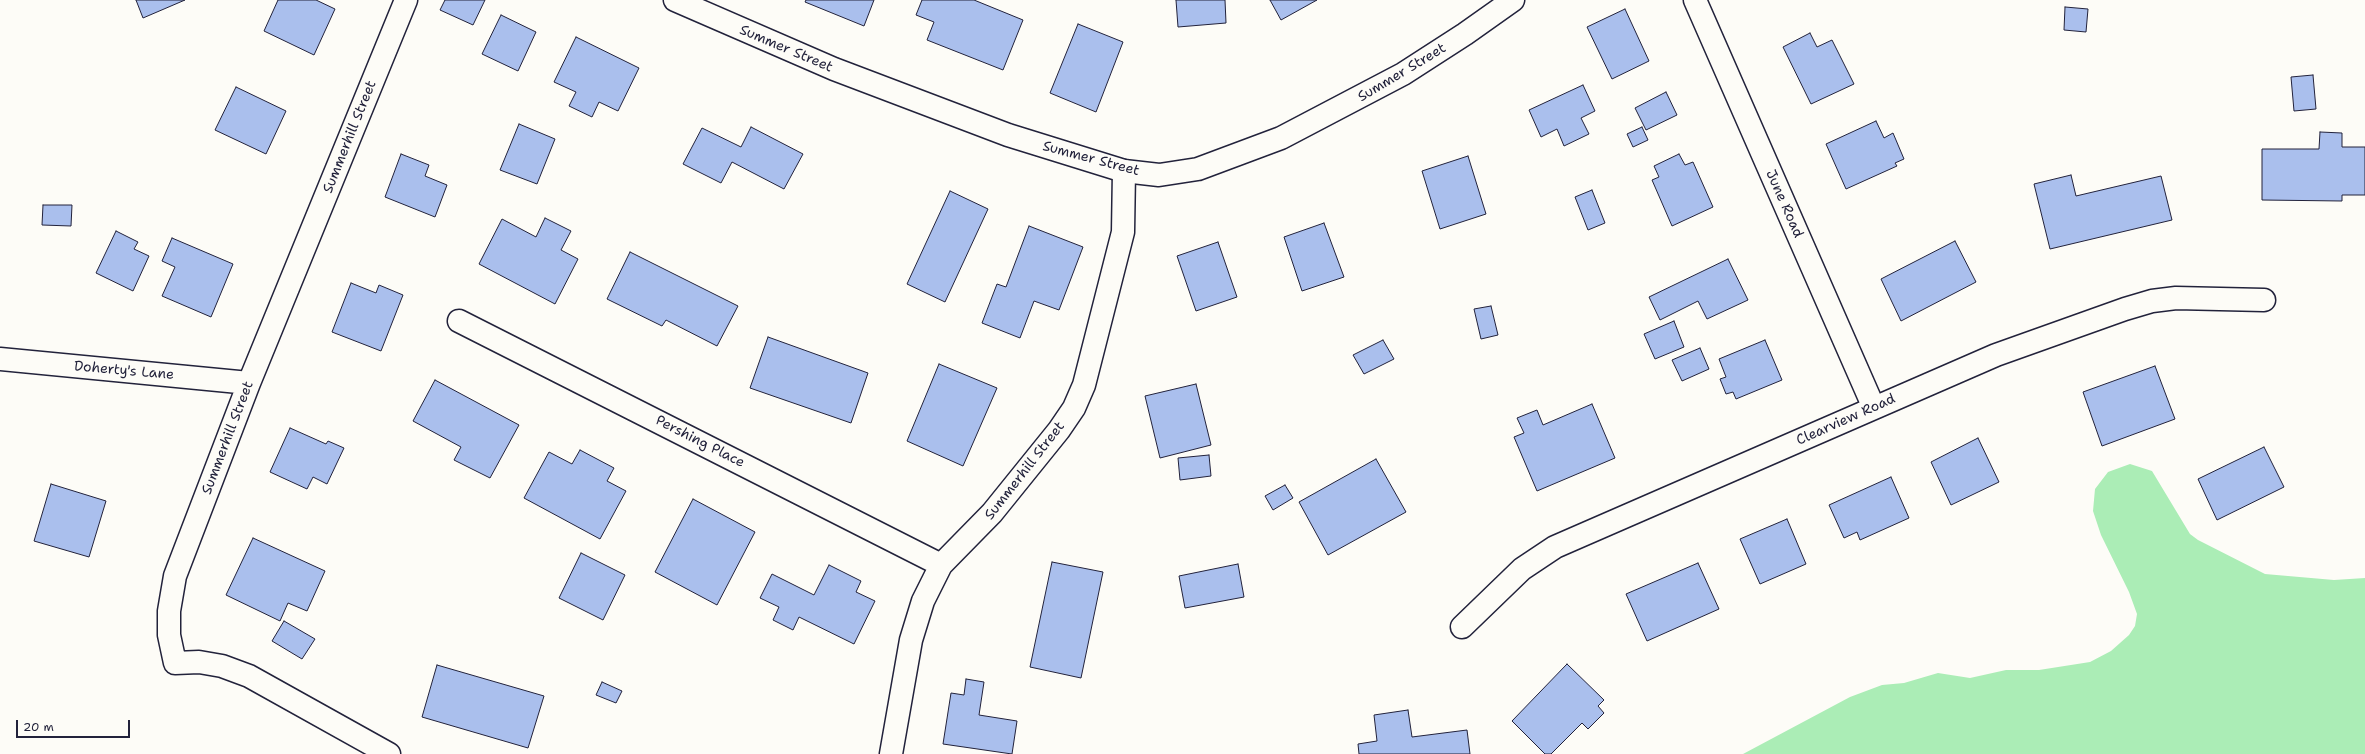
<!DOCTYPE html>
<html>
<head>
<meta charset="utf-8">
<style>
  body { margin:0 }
  #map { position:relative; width:2365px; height:754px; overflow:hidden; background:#fdfcf7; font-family:"Shantell Sans",sans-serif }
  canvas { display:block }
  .scale { position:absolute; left:16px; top:720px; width:114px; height:18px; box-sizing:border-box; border:2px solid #22223b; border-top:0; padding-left:5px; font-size:12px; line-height:14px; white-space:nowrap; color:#22223b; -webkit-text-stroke:3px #fdfcf7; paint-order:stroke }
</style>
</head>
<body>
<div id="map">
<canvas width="2365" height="754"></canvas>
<div class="scale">20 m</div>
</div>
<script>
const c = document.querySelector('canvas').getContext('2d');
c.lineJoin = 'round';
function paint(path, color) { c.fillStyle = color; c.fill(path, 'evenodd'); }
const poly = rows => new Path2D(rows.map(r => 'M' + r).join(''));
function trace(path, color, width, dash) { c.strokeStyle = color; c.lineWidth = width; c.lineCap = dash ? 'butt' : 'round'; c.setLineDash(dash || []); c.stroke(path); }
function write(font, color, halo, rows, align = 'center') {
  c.font = font + ' "Shantell Sans",sans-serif'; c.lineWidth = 3; c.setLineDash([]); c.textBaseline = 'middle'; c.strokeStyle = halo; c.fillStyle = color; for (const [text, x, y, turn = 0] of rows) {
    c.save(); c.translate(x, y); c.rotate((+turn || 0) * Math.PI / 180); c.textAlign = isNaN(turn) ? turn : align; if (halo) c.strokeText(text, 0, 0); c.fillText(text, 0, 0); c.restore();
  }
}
const green = poly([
  [2130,464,2152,471,2190,534,2198,540,2265,574,2334,580,2365,578,2365,754,1743,754,1850,697,1882,685,1904,683,1938,673,1970,678,2006,670,2039,670,2090,662,2111,651,2129,635,2135,626,2137,614,2129,592,2101,535,2093,511,2095,489,2108,472]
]);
const building = poly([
  [136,0,185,0,143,18,136,0],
  [278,0,316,0,335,9,314,55,264,31,278,0],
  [445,0,485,0,473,25,440,10,445,0],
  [806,0,874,0,864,26,805,2,806,0],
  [922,0,974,0,1023,20,1003,70,927,40,934,22,916,15,922,0],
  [1176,0,1225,0,1226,23,1178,27,1176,0],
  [1270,0,1317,0,1281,20,1270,0],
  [2065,7,2088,9,2086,32,2064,30,2065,7],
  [1625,9,1649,61,1612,79,1587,27,1625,9],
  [501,15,536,32,518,71,482,54,501,15],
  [1078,24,1123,42,1096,112,1050,93,1078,24],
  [1810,33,1817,47,1832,40,1854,84,1811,104,1783,47,1810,33],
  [576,37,639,68,618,111,599,102,592,117,569,106,576,92,554,82,576,37],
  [2313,75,2316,109,2294,111,2291,77,2313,75],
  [1583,85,1595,111,1581,118,1589,134,1564,146,1557,129,1541,137,1529,110,1583,85],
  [236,87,286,111,266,154,215,130,236,87],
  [1666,92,1677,115,1646,130,1635,108,1666,92],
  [1876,121,1884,138,1893,133,1904,159,1895,163,1897,166,1846,189,1826,144,1876,121],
  [519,124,555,139,537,184,500,170,519,124],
  [751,127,803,154,784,189,732,162,721,183,683,164,702,128,741,147,751,127],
  [1642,127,1648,140,1633,147,1627,134,1642,127],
  [2320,132,2342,133,2342,147,2365,147,2365,195,2342,195,2342,201,2262,200,2262,149,2319,149,2320,132],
  [401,154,429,165,425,176,447,185,435,217,385,197,401,154],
  [1679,154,1685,165,1693,162,1713,207,1672,226,1652,180,1659,177,1654,166,1679,154],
  [1468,156,1486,214,1440,229,1422,171,1468,156],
  [2071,175,2076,196,2161,176,2172,220,2050,249,2034,184,2071,175],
  [1592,190,1605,223,1588,230,1575,197,1592,190],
  [950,191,988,209,945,302,907,284,950,191],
  [43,205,72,205,71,226,42,225,43,205],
  [545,218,571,231,561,250,578,259,555,304,479,264,502,219,536,237,545,218],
  [1324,223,1344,277,1302,291,1284,237,1324,223],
  [1029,226,1083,247,1059,310,1034,301,1020,338,982,323,997,284,1006,287,1029,226],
  [116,231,138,242,134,249,149,256,133,291,96,273,116,231],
  [172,238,233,264,211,317,162,296,175,267,162,261,172,238],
  [1955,241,1976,282,1901,321,1881,279,1955,241],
  [1218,242,1237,297,1196,311,1177,256,1218,242],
  [630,252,738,306,717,346,666,320,662,326,607,299,630,252],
  [1728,259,1748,300,1707,319,1698,301,1660,320,1649,297,1728,259],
  [351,283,376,293,379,285,403,295,381,351,332,332,351,283],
  [1491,306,1498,335,1481,339,1474,309,1491,306],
  [1674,321,1684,347,1655,359,1644,334,1674,321],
  [768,337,868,373,851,423,750,388,768,337],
  [1383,340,1394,359,1364,374,1353,355,1383,340],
  [1765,340,1782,380,1736,399,1733,392,1726,394,1720,379,1726,377,1719,359,1765,340],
  [1700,348,1709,369,1682,381,1672,360,1700,348],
  [939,364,997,388,963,466,907,441,939,364],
  [2155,366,2175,419,2102,446,2083,392,2155,366],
  [435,380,519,425,490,478,454,460,461,447,413,421,435,380],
  [1196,384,1211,445,1160,458,1145,396,1196,384],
  [1592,404,1615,458,1537,491,1514,437,1524,433,1517,418,1537,410,1543,425,1592,404],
  [290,428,326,444,328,441,344,448,327,484,313,477,307,489,270,472,290,428],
  [1978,438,1999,482,1951,505,1931,462,1978,438],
  [2264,447,2284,487,2217,520,2198,479,2264,447],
  [580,450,614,468,607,481,626,491,600,539,524,498,549,452,572,464,580,450],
  [1209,455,1211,476,1180,480,1178,458,1209,455],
  [1376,459,1406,512,1328,555,1299,502,1376,459],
  [1891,477,1909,518,1860,540,1857,532,1844,538,1829,505,1891,477],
  [51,484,106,501,89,557,34,541,51,484],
  [1285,485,1293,498,1273,510,1265,496,1285,485],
  [693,499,755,532,717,605,655,572,693,499],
  [1787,519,1806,564,1760,584,1740,539,1787,519],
  [253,538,325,571,307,611,288,603,280,621,226,595,253,538],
  [581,553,625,575,603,620,559,598,581,553],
  [1052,562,1103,572,1081,678,1030,667,1052,562],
  [1698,563,1719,609,1647,641,1626,594,1698,563],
  [1238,564,1244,597,1185,608,1179,576,1238,564],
  [829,565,861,581,856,592,875,601,854,644,799,617,793,630,773,620,779,607,760,598,772,574,814,595,829,565],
  [284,621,315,639,302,659,272,641,284,621],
  [1567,664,1604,700,1598,706,1604,713,1588,729,1582,723,1551,754,1545,754,1512,721,1567,664],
  [437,665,544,696,528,748,422,717,437,665],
  [966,679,984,682,979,715,1017,721,1012,754,943,744,951,693,964,695,966,679],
  [602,682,622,691,616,703,596,695,602,682],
  [1408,710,1412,737,1467,730,1470,754,1359,754,1358,744,1377,741,1374,715,1408,710]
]);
const minor = poly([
  [1695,0,1874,408],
  [459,321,941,565],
  [0,359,249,383],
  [1462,627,1522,569,1555,547,1996,355,2125,309,2152,301,2176,298,2264,300],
  [389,754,249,676,222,666,199,662,175,663,169,635,169,611,175,576,249,383,406,0],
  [891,754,911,640,923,601,941,565,992,513,1059,430,1074,408,1084,385,1123,232,1124,171]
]);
const major = poly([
  [675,0,834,69,1008,135,1124,171,1159,175,1198,169,1281,138,1403,74,1465,34,1513,0]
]);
const streetNames = [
  ["Summer Street",786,49,23],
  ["Summer Street",1402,73,-31],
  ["Summerhill Street",350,137,-68],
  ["Summer Street",1091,159,15],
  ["June Road",1784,204,66],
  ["Doherty's Lane",124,371,5],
  ["Clearview Road",1846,420,-24],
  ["Summerhill Street",228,438,-69],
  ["Pershing Place",700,442,27],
  ["Summerhill Street",1025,471,-52]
];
paint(green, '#abedb6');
paint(building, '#aabfed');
trace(building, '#22223b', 1);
trace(minor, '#22223b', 25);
trace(major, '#22223b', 25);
trace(minor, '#fdfcf7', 22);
trace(major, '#fdfcf7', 22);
write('14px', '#22223b', '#fdfcf7', streetNames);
</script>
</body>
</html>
